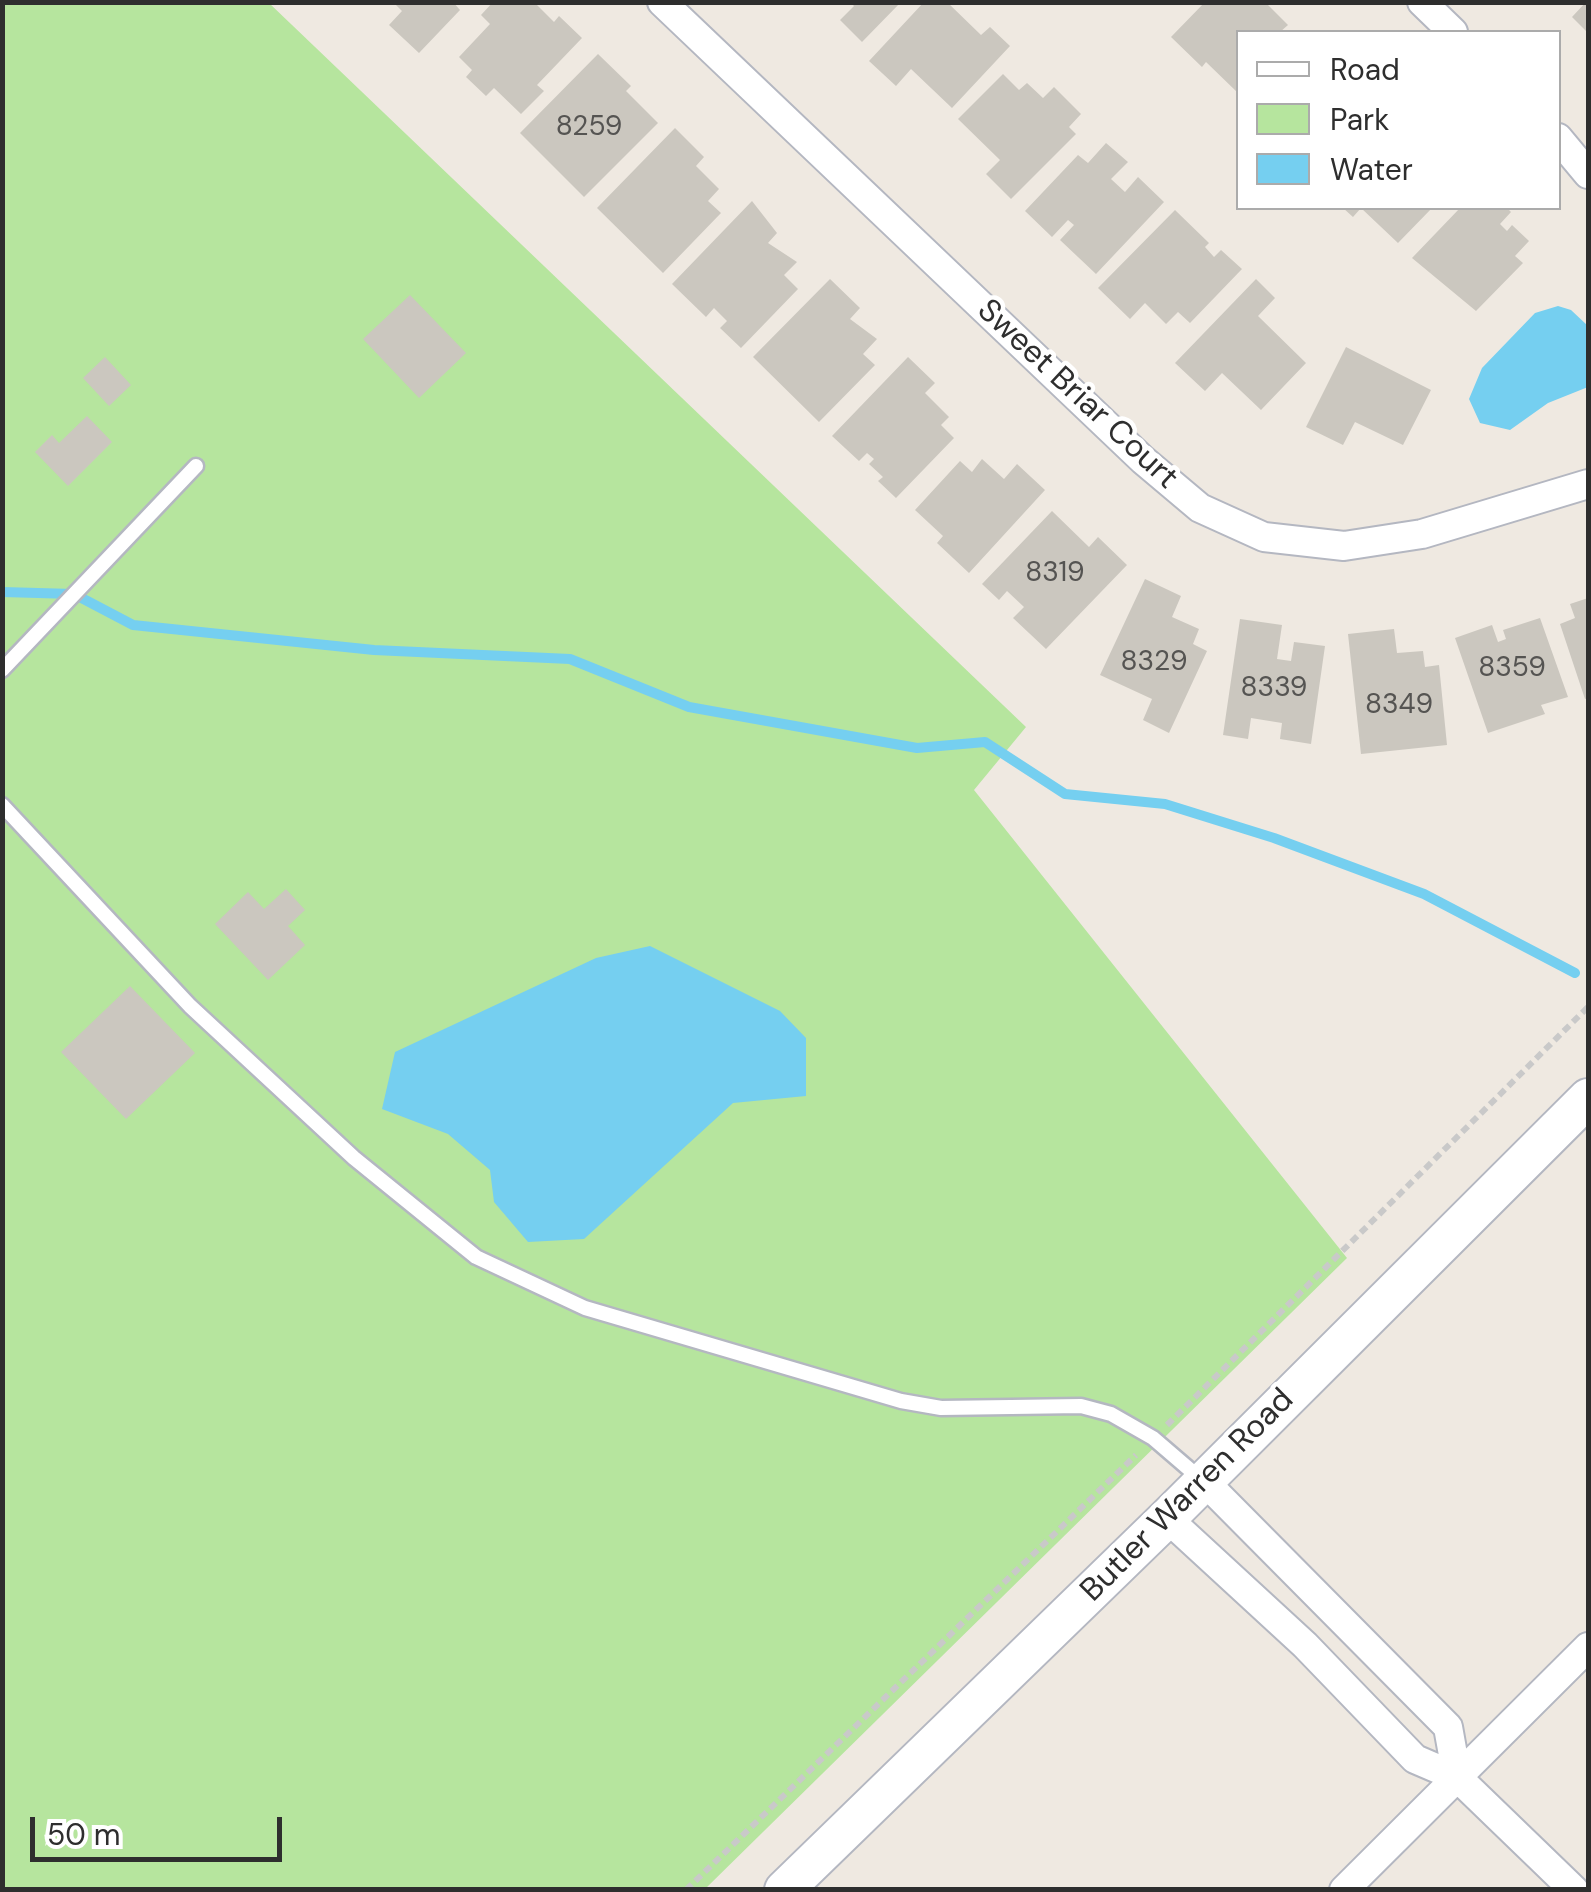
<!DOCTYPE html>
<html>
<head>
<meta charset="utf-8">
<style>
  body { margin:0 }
  #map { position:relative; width:1591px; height:1892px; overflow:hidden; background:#efe9e1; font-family:"DM Sans",sans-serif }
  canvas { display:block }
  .frame { position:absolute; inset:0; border:5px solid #2e2e2e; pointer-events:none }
  .legend { position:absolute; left:1236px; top:30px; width:325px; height:180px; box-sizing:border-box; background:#fff; border:2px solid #ababab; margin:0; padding:12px 18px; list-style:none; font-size:30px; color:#2e2e2e }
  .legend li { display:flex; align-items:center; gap:20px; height:50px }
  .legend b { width:50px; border:2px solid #ababab }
  .scale { position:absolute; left:30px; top:1817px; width:252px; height:45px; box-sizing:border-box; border:5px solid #2e2e2e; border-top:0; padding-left:12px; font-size:30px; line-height:35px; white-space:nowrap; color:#2e2e2e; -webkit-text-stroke:8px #fff; paint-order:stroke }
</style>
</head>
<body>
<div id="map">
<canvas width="1591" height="1892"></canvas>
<div class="frame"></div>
<ul class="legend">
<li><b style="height:12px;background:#fff"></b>Road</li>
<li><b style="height:28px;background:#b6e59e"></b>Park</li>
<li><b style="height:28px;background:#75cff0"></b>Water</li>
</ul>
<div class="scale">50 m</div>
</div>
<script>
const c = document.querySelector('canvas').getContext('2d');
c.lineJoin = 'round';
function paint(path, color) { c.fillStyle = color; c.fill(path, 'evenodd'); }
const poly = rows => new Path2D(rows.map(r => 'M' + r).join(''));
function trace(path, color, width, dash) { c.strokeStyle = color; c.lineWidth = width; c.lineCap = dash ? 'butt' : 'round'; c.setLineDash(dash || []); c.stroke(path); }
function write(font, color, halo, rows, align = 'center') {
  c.font = font + ' "DM Sans",sans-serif'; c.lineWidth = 9; c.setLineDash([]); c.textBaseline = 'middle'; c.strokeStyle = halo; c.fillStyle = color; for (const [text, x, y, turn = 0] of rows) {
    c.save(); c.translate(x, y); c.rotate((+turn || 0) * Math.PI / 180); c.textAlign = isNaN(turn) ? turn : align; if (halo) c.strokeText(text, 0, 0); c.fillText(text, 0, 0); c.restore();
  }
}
const green = poly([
  [3,3,269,3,1026,727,974,790,1347,1258,705,1889,3,1890]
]);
const water = poly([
  [1558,306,1571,310,1588,326,1588,387,1548,403,1510,430,1480,423,1469,399,1482,368,1535,313],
  [650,946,780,1011,806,1038,806,1096,733,1103,584,1239,528,1242,494,1202,490,1170,448,1134,382,1109,395,1052,596,958]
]);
const stream = poly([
  [2,592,74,594,133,625,374,650,570,659,689,707,917,748,985,742,1065,794,1165,804,1274,838,1424,894,1575,973]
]);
const building = poly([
  [393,2,453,2,460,10,419,53,389,25,402,11],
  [493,2,534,2,554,22,559,16,582,38,537,85,544,91,521,114,494,88,486,96,466,77,472,70,459,57,490,24,481,15],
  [850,2,901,2,862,42,840,20,854,6],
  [924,2,947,2,981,35,990,27,1010,46,952,108,911,69,896,86,869,61],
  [1205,2,1265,2,1288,25,1280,32,1238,32,1238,93,1206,62,1202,67,1171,37],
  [1586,2,1588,2,1588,33,1572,17],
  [598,54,631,86,626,91,658,123,584,197,520,133],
  [1003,74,1019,90,1027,83,1043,98,1054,87,1081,114,1069,127,1076,134,1011,199,986,174,1000,160,958,119],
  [675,128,704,157,696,166,719,189,708,201,721,213,663,273,597,208],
  [1106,143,1128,162,1111,179,1125,192,1138,177,1164,202,1096,274,1060,240,1074,225,1068,220,1052,237,1025,211,1078,155,1088,163],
  [752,201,777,233,768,243,797,262,784,275,798,289,741,348,720,328,727,321,714,308,706,317,672,284],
  [1343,208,1432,208,1398,243,1361,208,1353,217],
  [1460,208,1507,208,1511,212,1500,224,1507,231,1512,225,1529,241,1515,256,1523,263,1476,311,1412,258],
  [1175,210,1209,243,1205,247,1214,257,1221,250,1242,269,1190,323,1178,312,1166,324,1145,303,1130,319,1098,288],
  [830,279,860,308,850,319,877,339,863,354,875,365,819,422,753,357],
  [1256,279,1275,298,1258,316,1306,363,1261,410,1222,373,1205,391,1175,363],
  [410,295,466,353,419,398,363,339],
  [1346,347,1431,390,1403,445,1355,422,1343,445,1306,427],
  [105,357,131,385,109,406,83,378],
  [908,357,935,383,925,393,949,417,941,425,954,438,896,498,878,481,883,477,869,464,874,459,867,453,859,461,832,436],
  [87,416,112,442,68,486,35,452,52,435,59,443],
  [982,459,1004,479,1017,464,1045,490,969,573,937,543,943,536,915,510,960,461,972,472],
  [1052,511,1089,547,1098,537,1127,565,1046,649,1013,618,1024,607,1007,591,999,600,982,584],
  [1145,579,1181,596,1172,617,1199,629,1193,644,1207,651,1169,733,1143,720,1152,699,1100,675],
  [1588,598,1588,698,1585,699,1560,624,1575,618,1570,604],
  [1540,618,1568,697,1541,705,1545,714,1488,733,1455,638,1492,625,1498,642,1506,639,1503,630],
  [1240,619,1282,625,1277,659,1291,661,1294,642,1325,646,1311,744,1280,739,1282,723,1251,718,1248,739,1223,735],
  [1394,629,1397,653,1423,651,1425,667,1439,665,1447,745,1361,754,1348,634],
  [286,889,305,910,288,926,305,945,268,980,215,924,248,892,264,909],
  [130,986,195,1053,126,1119,61,1052]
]);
const path = poly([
  [1167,1425,1588,1007],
  [686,1890,1136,1455]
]);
const lane = poly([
  [2,670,196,466],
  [2,805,190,1006,354,1158,476,1257,585,1308,901,1401,941,1408,1081,1406,1111,1414,1153,1438,1203,1481]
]);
const street = poly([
  [662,2,1143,460,1200,508,1264,537,1344,546,1422,534,1588,484],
  [1422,2,1453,32],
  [1558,138,1588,174],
  [1204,1481,1448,1727,1457,1777],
  [1167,1518,1305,1645,1415,1759,1457,1777,1574,1890],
  [1344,1890,1588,1647]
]);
const secondary = poly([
  [784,1890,1167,1518,1588,1098]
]);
const numberNames = [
  ["8259",589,128],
  ["8319",1055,574],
  ["8329",1154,663],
  ["8359",1512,669],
  ["8339",1274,689],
  ["8349",1399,706]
];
const streetNames = [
  ["Sweet Briar Court",1077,395,43],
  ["Butler Warren Road",1188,1496,-45]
];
paint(green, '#b6e59e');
paint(water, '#75cff0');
trace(stream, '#75cff0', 10);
paint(building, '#cbc7bf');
trace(lane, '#b4b7c1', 19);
trace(street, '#b4b7c1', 32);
trace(secondary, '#b4b7c1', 42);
trace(path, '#c9c9c9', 6, [8, 5]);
trace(lane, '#fff', 14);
trace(street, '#fff', 28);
trace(secondary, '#fff', 38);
write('28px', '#555452', null, numberNames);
write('32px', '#2e2e2e', '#fff', streetNames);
</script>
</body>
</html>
